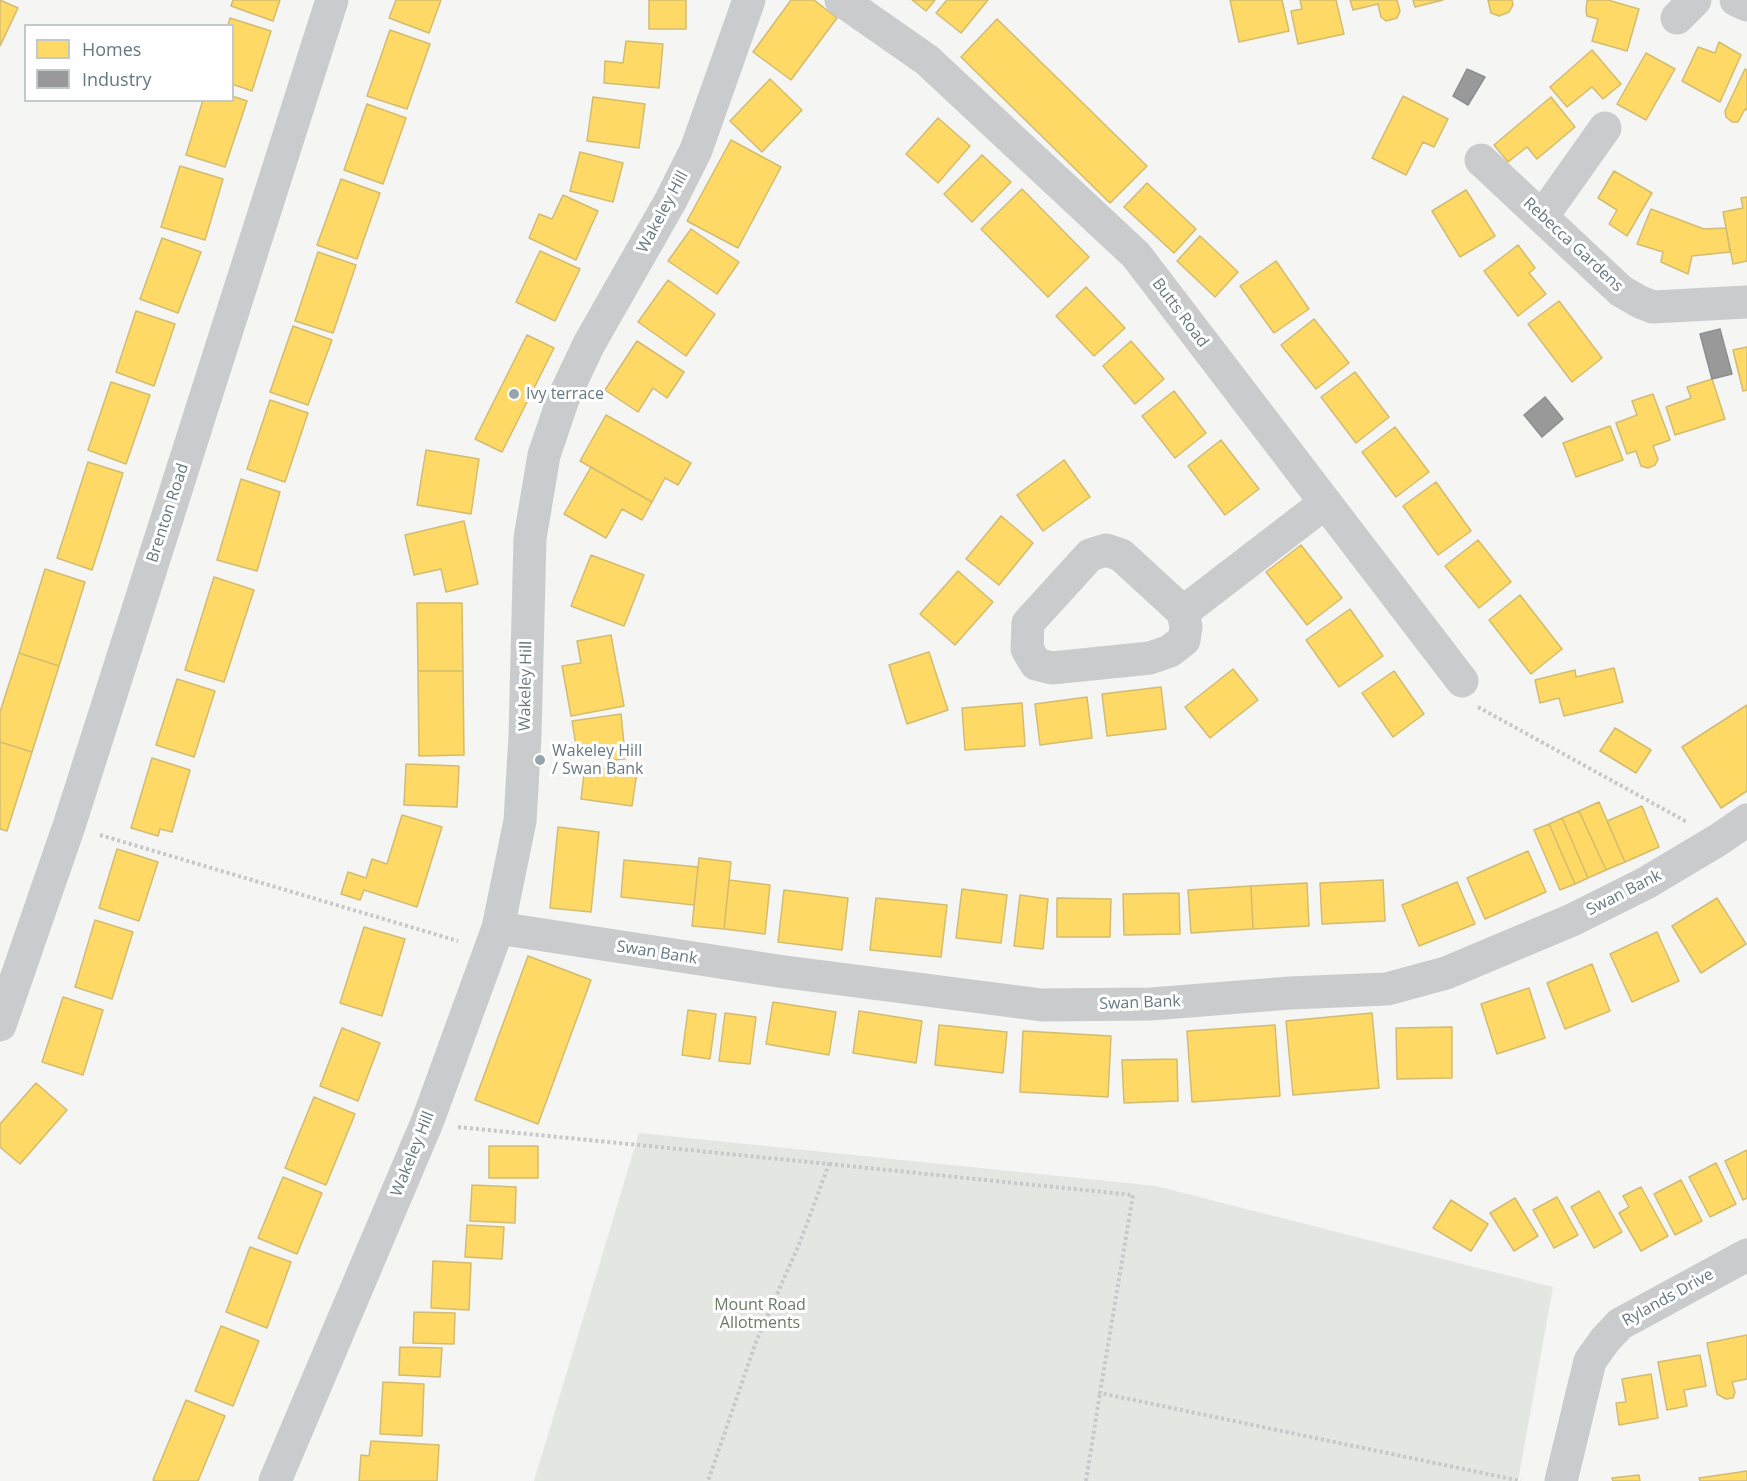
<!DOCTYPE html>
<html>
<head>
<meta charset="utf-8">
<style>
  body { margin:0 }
  #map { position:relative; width:1747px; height:1481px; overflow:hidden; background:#f5f5f4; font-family:"Open Sans",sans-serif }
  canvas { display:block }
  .legend { position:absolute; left:24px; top:24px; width:210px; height:78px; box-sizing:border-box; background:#fff; border:2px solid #c2c9cd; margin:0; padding:8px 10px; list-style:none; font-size:18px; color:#667883 }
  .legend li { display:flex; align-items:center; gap:12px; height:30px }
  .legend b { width:30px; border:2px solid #c2c9cd }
</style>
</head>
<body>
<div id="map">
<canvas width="1747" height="1481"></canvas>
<ul class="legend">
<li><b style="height:16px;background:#ffd966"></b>Homes</li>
<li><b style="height:16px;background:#999"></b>Industry</li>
</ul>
</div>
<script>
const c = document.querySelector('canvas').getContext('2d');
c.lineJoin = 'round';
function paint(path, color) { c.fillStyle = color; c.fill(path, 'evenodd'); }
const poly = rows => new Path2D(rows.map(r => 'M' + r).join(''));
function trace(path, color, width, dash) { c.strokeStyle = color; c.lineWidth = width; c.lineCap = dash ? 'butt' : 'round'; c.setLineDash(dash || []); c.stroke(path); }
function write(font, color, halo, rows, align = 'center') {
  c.font = font + ' "Open Sans",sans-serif'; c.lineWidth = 6; c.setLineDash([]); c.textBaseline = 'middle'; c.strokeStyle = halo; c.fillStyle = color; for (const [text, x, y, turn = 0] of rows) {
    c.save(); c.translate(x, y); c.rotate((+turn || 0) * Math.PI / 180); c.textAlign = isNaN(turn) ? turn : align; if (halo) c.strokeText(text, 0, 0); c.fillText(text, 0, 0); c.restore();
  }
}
const green = poly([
  [639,1133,1156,1186,1553,1287,1518,1481,534,1481]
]);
const homes = poly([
  [0,0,18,8,0,46,0,0],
  [233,0,280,0,273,21,231,6,233,0],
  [396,0,441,0,429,33,389,18,396,0],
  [649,0,686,0,686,29,649,29,649,0],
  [791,0,814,0,837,18,791,80,753,52,791,0],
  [912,0,935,0,926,11,912,0],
  [947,0,988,0,961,33,936,13,947,0],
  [1230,0,1282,0,1289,31,1239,42,1230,0],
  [1300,0,1336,0,1344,34,1298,44,1291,11,1302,9,1300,0],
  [1350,0,1397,0,1400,11,1397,18,1386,21,1381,17,1378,4,1353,10,1350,0],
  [1413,0,1443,0,1415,7,1413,0],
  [1488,0,1512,0,1513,5,1509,12,1499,16,1491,13,1488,0],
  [1589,0,1608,0,1639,9,1627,51,1592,41,1598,19,1587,16,1586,10,1587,1,1589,0],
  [230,18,271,31,252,91,232,84,232,26,228,26,230,18],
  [997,19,1147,166,1110,203,961,57,997,19],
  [390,30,430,44,407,109,367,96,390,30],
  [626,41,663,44,659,88,604,83,605,61,623,63,626,41],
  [1719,42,1741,55,1720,102,1682,81,1698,47,1715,53,1719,42],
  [1592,50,1621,84,1603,99,1592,87,1567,107,1550,87,1592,50],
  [1646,53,1675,69,1646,120,1617,104,1646,53],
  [1745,69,1747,70,1747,110,1745,109,1738,122,1732,122,1726,117,1725,111,1745,69],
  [770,79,802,110,762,152,730,121,770,79],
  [232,96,247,101,225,167,186,155,203,100,232,100,232,96],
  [1403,96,1448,119,1434,147,1423,142,1406,175,1372,158,1403,96],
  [593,97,645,104,639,148,587,141,593,97],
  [1551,97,1575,127,1537,159,1527,147,1508,162,1494,145,1551,97],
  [367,104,406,118,383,184,344,170,367,104],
  [938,118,970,146,938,183,906,154,938,118],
  [731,140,781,167,738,248,687,221,731,140],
  [580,152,623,163,613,202,570,191,580,152],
  [982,155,1011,182,972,222,944,194,982,155],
  [180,166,223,179,205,240,161,227,180,166],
  [1614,171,1652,193,1627,236,1609,224,1617,210,1598,198,1614,171],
  [341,179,380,193,357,259,317,245,341,179],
  [1147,183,1196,229,1174,253,1124,207,1147,183],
  [1022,189,1089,257,1048,297,981,229,1022,189],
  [1466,190,1495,236,1460,257,1432,211,1466,190],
  [563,195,598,211,576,260,529,238,539,214,552,219,563,195],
  [1747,197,1747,261,1733,264,1723,212,1743,208,1741,198,1747,197],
  [1651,209,1704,229,1726,228,1730,252,1692,256,1688,274,1661,262,1663,252,1637,244,1651,209],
  [691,229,739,262,717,294,668,261,691,229],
  [1200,236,1238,272,1215,297,1177,261,1200,236],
  [162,238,201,252,178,313,140,299,162,238],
  [1518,245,1535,268,1529,273,1546,294,1518,316,1484,271,1518,245],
  [540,251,580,269,555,321,516,302,540,251],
  [318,252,356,265,333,333,295,321,318,252],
  [1276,261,1309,309,1274,333,1240,286,1276,261],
  [668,280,715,314,686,356,638,322,668,280],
  [1086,287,1125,328,1094,356,1056,316,1086,287],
  [1559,301,1602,358,1572,382,1528,324,1559,301],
  [136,311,175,324,154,386,116,372,136,311],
  [1314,319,1349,363,1316,389,1281,345,1314,319],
  [293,326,332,340,308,405,270,392,293,326],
  [527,335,554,348,502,452,475,439,527,335],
  [637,341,684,372,667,398,653,388,638,412,605,390,637,341],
  [1131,341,1164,379,1135,404,1103,366,1131,341],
  [1747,347,1747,390,1743,391,1733,350,1747,347],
  [1355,372,1389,417,1356,443,1321,397,1355,372],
  [1712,379,1725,419,1675,435,1666,407,1691,398,1687,387,1712,379],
  [111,382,150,395,126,464,88,450,111,382],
  [1174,391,1206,433,1175,458,1142,416,1174,391],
  [1653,394,1670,440,1653,446,1658,459,1655,465,1648,468,1641,466,1636,451,1627,454,1616,423,1637,415,1632,401,1653,394],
  [270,400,308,413,285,482,247,469,270,400],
  [606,415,691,463,678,485,665,478,652,502,580,461,606,415],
  [1610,426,1623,460,1576,477,1563,443,1610,426],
  [1395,427,1429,472,1396,497,1362,452,1395,427],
  [1221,440,1259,489,1225,515,1188,466,1221,440],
  [426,450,479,459,471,514,417,505,426,450],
  [1064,460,1090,497,1043,531,1017,495,1064,460],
  [88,462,123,473,92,570,57,558,88,462],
  [591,467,652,502,642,520,622,509,606,538,564,514,591,467],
  [241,479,280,492,257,571,217,560,241,479],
  [1436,482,1471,531,1438,555,1403,506,1436,482],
  [1001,516,1033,543,999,585,966,559,1001,516],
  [464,521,478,584,446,592,441,569,414,575,405,535,464,521],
  [1478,540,1511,582,1479,608,1445,566,1478,540],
  [1301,545,1342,598,1307,625,1266,572,1301,545],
  [591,555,644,575,624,626,571,606,591,555],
  [45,569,85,582,59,666,19,653,45,569],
  [958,571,993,602,955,645,920,614,958,571],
  [214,577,254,590,224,682,185,670,214,577],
  [1520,595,1562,649,1531,674,1489,620,1520,595],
  [417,603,462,603,463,671,418,671,417,603],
  [1350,609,1383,656,1339,687,1306,640,1350,609],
  [611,635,624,706,571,716,562,666,581,663,577,641,611,635],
  [929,652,948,710,907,724,889,665,929,652],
  [19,653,59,666,32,752,0,742,0,712,19,653],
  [1614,668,1623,702,1564,716,1559,698,1540,703,1535,680,1575,670,1576,677,1614,668],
  [1233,669,1258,700,1210,738,1185,707,1233,669],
  [418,671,463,671,464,755,419,756,418,671],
  [1394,671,1424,714,1393,737,1362,693,1394,671],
  [177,679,215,691,194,757,156,745,177,679],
  [1161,687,1166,729,1107,736,1102,694,1161,687],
  [1087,697,1092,738,1040,745,1035,704,1087,697],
  [1022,703,1025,746,965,750,962,708,1022,703],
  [1747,705,1747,791,1721,808,1682,747,1747,705],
  [621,714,624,744,635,743,637,757,608,761,607,754,578,758,572,721,621,714],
  [1615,728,1651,750,1636,773,1600,751,1615,728],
  [0,742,32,752,7,831,0,829,0,742],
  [152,758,190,770,172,832,160,829,158,836,131,828,152,758],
  [406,764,459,766,457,807,404,805,406,764],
  [585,766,637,772,632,806,581,799,585,766],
  [1599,802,1625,862,1606,870,1579,811,1599,802],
  [1642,806,1659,847,1625,862,1607,821,1642,806],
  [1579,811,1606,870,1588,878,1562,818,1579,811],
  [402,815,442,827,417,907,364,890,360,900,341,894,348,872,366,878,372,859,387,864,402,815],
  [1562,818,1588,878,1575,884,1549,824,1562,818],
  [1549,824,1575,884,1560,890,1534,830,1549,824],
  [558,827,599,832,591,912,550,908,558,827],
  [117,849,158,862,139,921,99,908,117,849],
  [1528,851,1546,892,1485,919,1467,878,1528,851],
  [699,858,731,862,724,929,692,926,699,858],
  [624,860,698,867,694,905,621,897,624,860],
  [729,880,770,885,765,934,724,929,729,880],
  [1383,880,1385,921,1322,924,1320,883,1383,880],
  [1457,882,1475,924,1419,946,1402,905,1457,882],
  [1307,883,1309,926,1253,929,1251,886,1307,883],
  [1251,886,1253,929,1191,933,1188,890,1251,886],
  [962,889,1007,895,1001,943,956,938,962,889],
  [784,890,848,898,842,950,778,942,784,890],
  [1179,893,1180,934,1124,935,1123,894,1179,893],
  [1020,895,1048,899,1043,949,1014,946,1020,895],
  [876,898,947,905,941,957,870,950,876,898],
  [1057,898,1111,899,1110,937,1057,937,1057,898],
  [1717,898,1746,944,1701,973,1672,926,1717,898],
  [95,920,133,932,112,999,75,987,95,920],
  [364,927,405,939,382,1016,340,1003,364,927],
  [1657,932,1679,981,1632,1002,1610,954,1657,932],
  [528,956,591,980,538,1124,475,1100,528,956],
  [1592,964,1610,1011,1565,1029,1547,983,1592,964],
  [1529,988,1545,1038,1497,1054,1481,1004,1529,988],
  [63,997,103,1010,83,1075,42,1062,63,997],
  [773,1002,836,1012,829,1055,766,1044,773,1002],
  [688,1010,716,1014,710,1059,682,1055,688,1010],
  [859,1011,922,1021,916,1063,853,1053,859,1011],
  [725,1013,756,1017,750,1064,719,1061,725,1013],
  [1372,1013,1379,1088,1293,1095,1286,1021,1372,1013],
  [939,1025,1007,1032,1003,1073,935,1065,939,1025],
  [1275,1025,1280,1096,1192,1102,1187,1031,1275,1025],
  [1452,1027,1452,1078,1397,1079,1396,1028,1452,1027],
  [342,1028,380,1043,358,1101,320,1086,342,1028],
  [1023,1031,1111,1036,1108,1097,1020,1092,1023,1031],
  [1177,1059,1178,1101,1124,1103,1122,1060,1177,1059],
  [36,1083,67,1110,20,1164,0,1147,0,1124,36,1083],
  [314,1097,355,1114,326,1185,285,1168,314,1097],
  [489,1146,538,1146,538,1178,489,1178,489,1146],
  [1747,1150,1747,1198,1743,1200,1725,1161,1747,1150],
  [1716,1163,1736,1204,1710,1217,1689,1177,1716,1163],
  [283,1177,322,1193,297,1254,258,1238,283,1177],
  [1681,1180,1702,1221,1675,1235,1654,1194,1681,1180],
  [472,1185,516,1187,515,1223,470,1221,472,1185],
  [1641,1187,1668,1236,1641,1251,1619,1213,1629,1207,1623,1196,1641,1187],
  [1599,1191,1622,1232,1594,1248,1571,1207,1599,1191],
  [1557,1197,1578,1235,1554,1248,1533,1210,1557,1197],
  [1515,1198,1538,1236,1514,1251,1490,1213,1515,1198],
  [1451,1200,1488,1224,1471,1251,1433,1228,1451,1200],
  [467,1225,504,1227,502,1259,465,1257,467,1225],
  [250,1247,291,1262,267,1328,226,1312,250,1247],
  [433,1261,471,1263,469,1310,431,1308,433,1261],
  [414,1312,455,1313,454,1344,413,1343,414,1312],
  [221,1326,259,1341,233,1406,195,1391,221,1326],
  [1747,1335,1747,1379,1732,1382,1735,1392,1733,1398,1726,1399,1717,1394,1707,1343,1747,1335],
  [400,1347,442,1348,440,1377,399,1375,400,1347],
  [1700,1355,1706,1386,1684,1390,1687,1406,1667,1410,1658,1362,1700,1355],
  [1651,1374,1658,1418,1619,1425,1616,1403,1626,1402,1622,1379,1651,1374],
  [383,1382,424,1384,422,1436,380,1434,383,1382],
  [186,1400,225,1416,198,1481,155,1481,153,1480,186,1400],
  [371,1441,439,1445,437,1481,359,1481,361,1455,369,1456,371,1441],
  [1747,1471,1747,1481,1700,1481,1699,1478,1747,1471],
  [1639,1475,1640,1481,1613,1481,1612,1478,1639,1475]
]);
const industry = poly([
  [1467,69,1485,77,1468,105,1453,96,1467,69],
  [1720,329,1732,374,1712,379,1700,334,1720,329],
  [1545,397,1563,419,1542,437,1524,415,1545,397]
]);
const path = poly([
  [1478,707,1687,822],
  [100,835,458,941],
  [458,1127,829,1164,800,1242,756,1342,708,1481],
  [829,1164,1133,1195,1100,1393,1521,1481],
  [1086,1481,1100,1393]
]);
const minor = poly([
  [841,0,927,60,1136,255,1462,681],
  [1736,0,1747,5],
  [1677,18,1695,0],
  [1481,160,1621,291,1640,302,1653,307,1747,302],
  [1542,217,1605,128],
  [1183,612,1121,555,1106,550,1090,555,1028,623,1027,649,1036,664,1052,668,1150,658,1170,651,1184,640,1186,627,1183,612,1325,503],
  [498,928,778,971,1042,1005,1151,1004,1290,993,1387,989,1446,973,1572,920,1646,883,1718,840,1747,820],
  [0,1025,69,826,332,0],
  [275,1481,428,1120,498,928,520,821,525,736,530,538,544,455,563,399,589,344,671,200,696,150,749,0],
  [1561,1481,1590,1361,1605,1340,1620,1324,1747,1255]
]);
const markers = [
  [514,394,6,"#98a4ab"],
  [540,760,6,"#98a4ab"]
];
const streetNames = [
  ["Wakeley Hill",663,212,-62],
  ["Rebecca Gardens",1573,245,43],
  ["Butts Road",1180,313,53],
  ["Brenton Road",168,513,-72],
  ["Wakeley Hill",526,686,-89],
  ["Swan Bank",1624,893,-27],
  ["Swan Bank",657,953,9],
  ["Swan Bank",1140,1003,-2],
  ["Wakeley Hill",413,1154,-68],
  ["Rylands Drive",1668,1298,-29]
];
const poiNames = [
  ["Ivy terrace",526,394],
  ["Wakeley Hill",552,751],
  ["/ Swan Bank",552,769]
];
const parkNames = [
  ["Mount Road",760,1305],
  ["Allotments",760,1323]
];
paint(green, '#e4e7e1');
paint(homes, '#ffd966');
trace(homes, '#d1bc6f', 1.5);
paint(industry, '#999');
trace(industry, '#8a8f92', 1.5);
trace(path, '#c7c8c9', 4, [3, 3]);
trace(minor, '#cacbcc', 33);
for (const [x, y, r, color] of markers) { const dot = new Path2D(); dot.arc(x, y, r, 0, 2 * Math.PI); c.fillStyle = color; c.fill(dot); trace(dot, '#fff', 2); }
write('16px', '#667883', '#fff', streetNames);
write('16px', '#667883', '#fff', poiNames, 'left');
write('16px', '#6b7a65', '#fff', parkNames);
</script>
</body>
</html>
